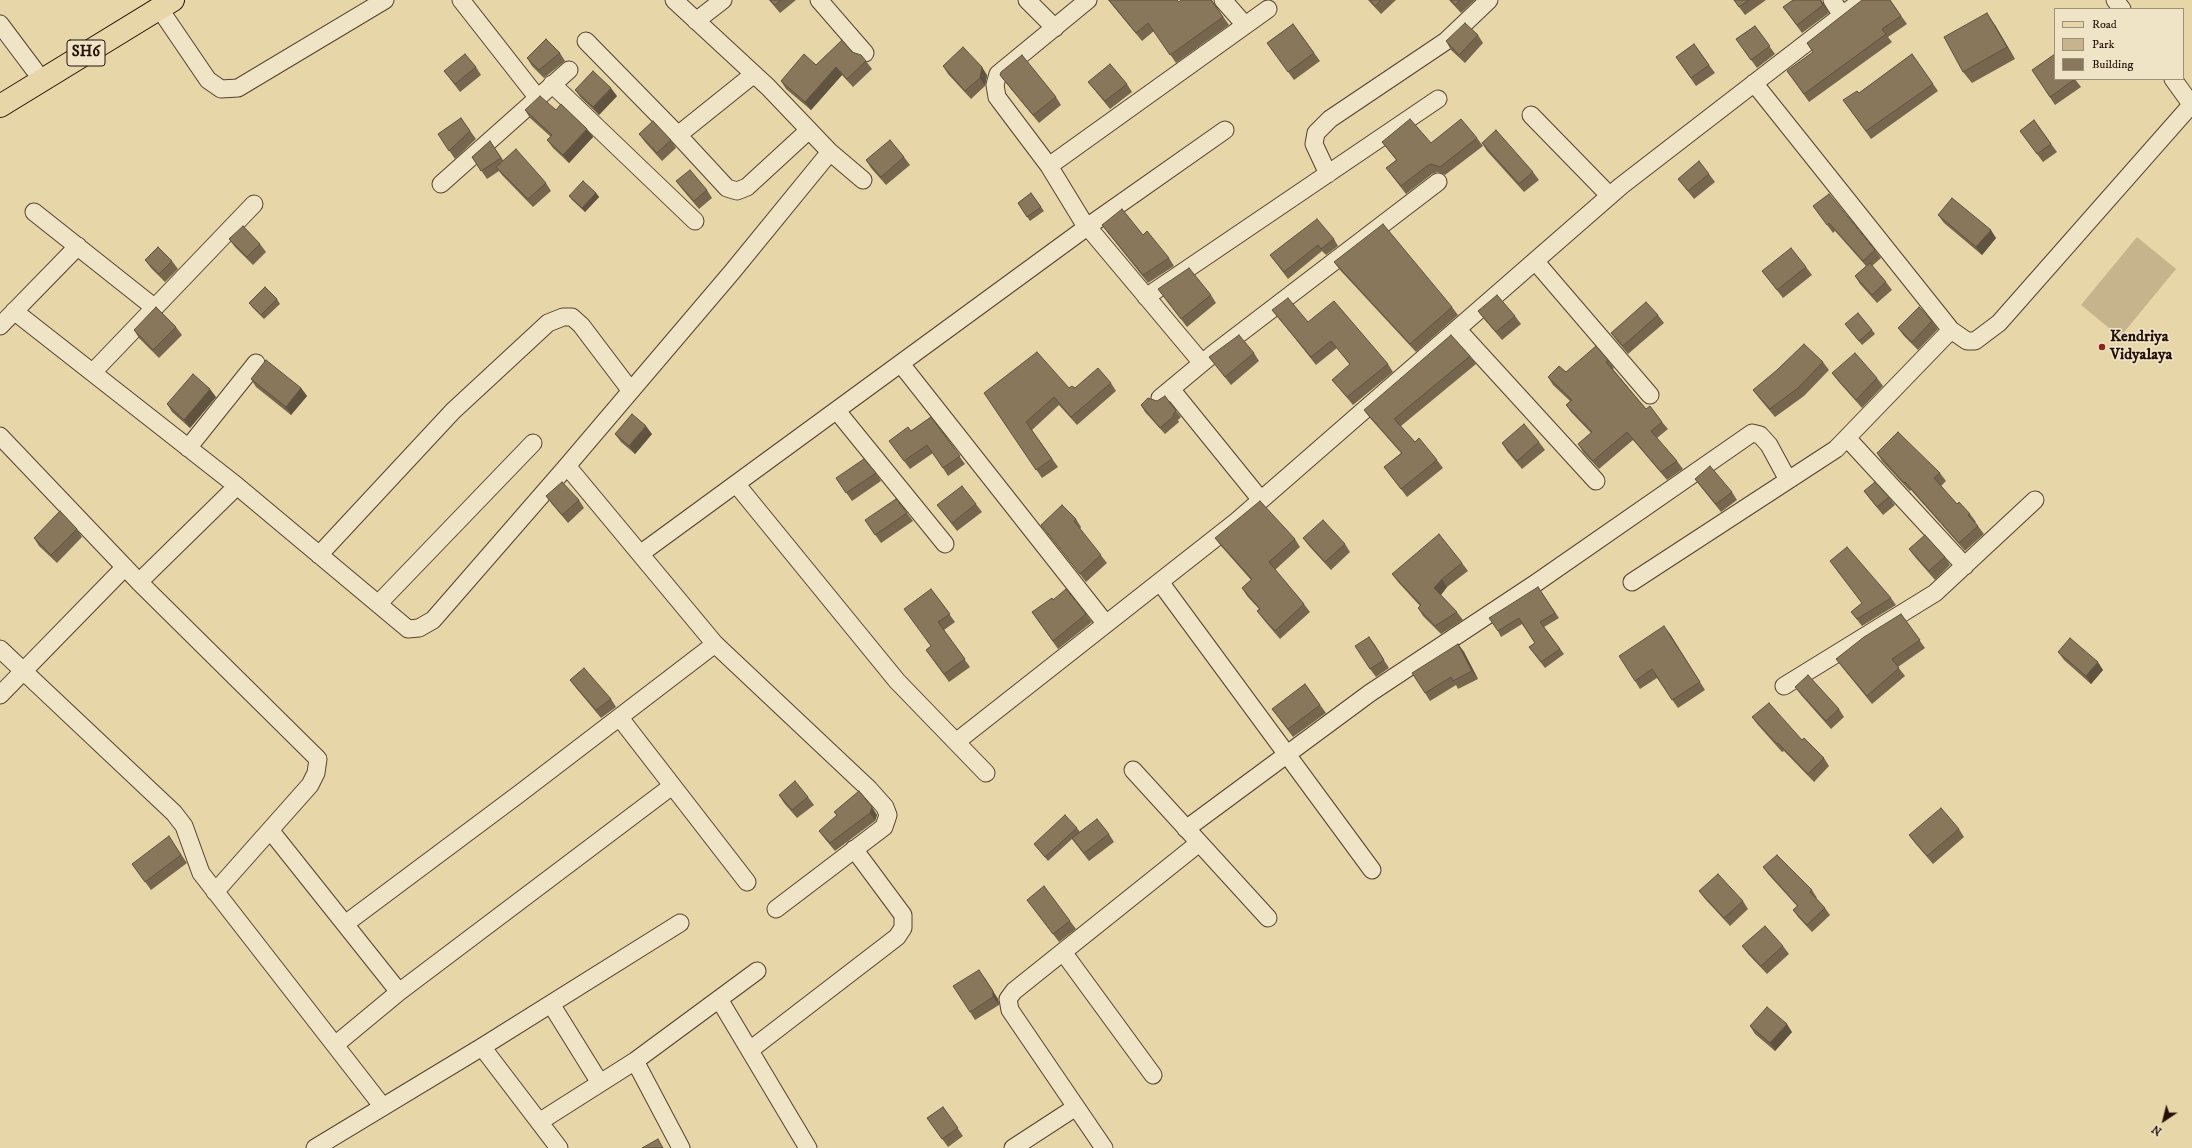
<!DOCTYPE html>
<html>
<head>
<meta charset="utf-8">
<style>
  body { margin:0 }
  #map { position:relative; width:2192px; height:1148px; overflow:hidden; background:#e7d6a8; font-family:"IM FELL DW Pica",serif }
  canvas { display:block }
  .legend { position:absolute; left:2054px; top:8px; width:130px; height:72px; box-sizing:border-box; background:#efe4c6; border:1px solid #9e8f7a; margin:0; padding:5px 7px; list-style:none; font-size:12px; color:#241007 }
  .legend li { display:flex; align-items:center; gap:8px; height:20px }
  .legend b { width:20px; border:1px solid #9e8f7a }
  .north { position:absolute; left:2144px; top:1100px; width:40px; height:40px; -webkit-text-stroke:3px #efe4c6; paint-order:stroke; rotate:215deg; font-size:11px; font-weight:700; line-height:16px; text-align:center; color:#241007 }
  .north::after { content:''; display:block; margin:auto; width:14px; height:18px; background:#241007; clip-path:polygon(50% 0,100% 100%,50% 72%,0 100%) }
</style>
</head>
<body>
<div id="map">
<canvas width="2192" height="1148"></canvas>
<ul class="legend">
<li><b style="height:5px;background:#e7d6a8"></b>Road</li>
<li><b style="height:11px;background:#c6b48d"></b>Park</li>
<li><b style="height:11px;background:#89775b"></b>Building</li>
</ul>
<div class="north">N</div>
</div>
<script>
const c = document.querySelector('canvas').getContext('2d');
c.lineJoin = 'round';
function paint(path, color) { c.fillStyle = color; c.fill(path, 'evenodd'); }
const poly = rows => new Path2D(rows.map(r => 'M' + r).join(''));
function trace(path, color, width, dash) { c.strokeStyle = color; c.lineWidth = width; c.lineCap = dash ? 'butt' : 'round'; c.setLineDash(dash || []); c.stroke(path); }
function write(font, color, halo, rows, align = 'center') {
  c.font = font + ' "IM FELL DW Pica",serif'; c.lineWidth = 3.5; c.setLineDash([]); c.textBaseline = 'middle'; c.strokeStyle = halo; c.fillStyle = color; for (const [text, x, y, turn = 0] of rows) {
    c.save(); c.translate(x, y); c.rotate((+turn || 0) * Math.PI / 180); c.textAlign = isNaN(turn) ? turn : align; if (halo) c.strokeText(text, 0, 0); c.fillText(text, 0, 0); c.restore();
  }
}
const green = poly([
  [2137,237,2176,269,2120,337,2081,305]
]);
const street = poly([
  [461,0,537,97],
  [674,0,768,87,830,152,863,180],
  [819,0,865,53],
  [1027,0,1055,28],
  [1088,0,998,74,995,85,997,97,1049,166,1082,220,1202,363],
  [1223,0,1245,25],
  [1832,0,1841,14],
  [2115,0,2122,9],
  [159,8,208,80,221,89,238,88,385,0],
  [696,21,723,0],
  [0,24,42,80],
  [586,41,678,135,727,188,737,191,747,187,809,130],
  [2173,79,2191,104],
  [1754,83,1951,330,1967,341,1975,341,1999,323,2192,104],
  [552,84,695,221],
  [1531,115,1610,196],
  [678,135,754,74],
  [1049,166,1268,9],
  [1328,174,1314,144,1316,133,1330,119,1446,41,1489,0],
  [441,184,569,70],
  [34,212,155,308],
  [1535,261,1650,395],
  [1146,297,1438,99],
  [14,311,237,486,408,629,419,628,433,620,567,466,732,272,830,152],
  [0,326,78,246],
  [1457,329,1596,481],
  [901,364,1106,624],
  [93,372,254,204],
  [1171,389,1261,500],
  [1160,398,1213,354,1438,182],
  [837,411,945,544],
  [0,436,139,582,318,759,316,773,310,785,215,892],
  [1847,438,1965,566],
  [188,448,256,363],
  [567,466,715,644,869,789,885,807,888,815,884,827,776,909],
  [737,485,897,681,986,773],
  [640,554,1087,227,1225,130],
  [319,555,453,411,548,323,563,317,572,317,581,325,631,391],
  [139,582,237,486],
  [1160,582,1372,870],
  [1632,582,1836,449,1951,330],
  [378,604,533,443],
  [0,649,174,813,184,826,201,873,383,1107],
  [1784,686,1935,593,2035,500],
  [0,695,125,567],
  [620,718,747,882],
  [956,742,1237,521,1621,186,1862,0],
  [1133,770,1268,918],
  [1186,829,1370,693,1536,583,1752,433,1760,435,1769,445,1788,480],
  [270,830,399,992],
  [345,924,519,794,715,644],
  [1063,952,1153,1075],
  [719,999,808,1148],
  [551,1004,600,1083],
  [335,1045,399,992,672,786],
  [482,1047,559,1148],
  [750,1050,897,937,903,928,903,915,854,849],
  [635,1061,681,1148],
  [539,1122,635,1061,757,971],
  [315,1148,482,1047,680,923],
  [1013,1148,1076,1107],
  [1104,1148,1010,1010,1008,999,1014,991,1199,843]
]);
const primary = poly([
  [0,106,173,0]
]);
const wall = poly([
  [769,0,796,0,780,13],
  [1108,0,1177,0,1179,2,1212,0,1215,5,1229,25,1176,63,1154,31,1142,41],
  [1368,0,1396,0,1381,14],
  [1449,0,1475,0,1461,13],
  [1734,0,1766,0,1745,15],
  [1821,0,1829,13,1802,33,1783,7],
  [1890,0,1907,24,1888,37,1892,42,1809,102,1787,71,1813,52,1807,43],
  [1293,24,1320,61,1294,80,1267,43],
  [1995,25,2015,59,1972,83,1963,72],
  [1755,26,1775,54,1757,68,1736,39],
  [1478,35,1483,43,1465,63,1451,50,1446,41],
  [1694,44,1715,73,1696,86,1676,57],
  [852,52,866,61,872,69,853,87,842,75,811,110,786,89,781,81],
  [560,53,565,61,544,78,532,66,527,58],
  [1912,54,1938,91,1871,139,1843,100,1859,93],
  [943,66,987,75,985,86,971,99,948,74],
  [476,67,481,75,460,92,444,71],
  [2032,70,2075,79,2081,87,2055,105],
  [1000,75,1056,97,1061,105,1039,123,1006,83],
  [1088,82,1127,84,1132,92,1110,109],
  [575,90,617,96,599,115,581,98],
  [525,110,556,110,593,137,569,163,553,148,547,140,551,137,530,118],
  [461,118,476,139,455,159,438,134],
  [2034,120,2057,152,2043,162,2020,131],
  [639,134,671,140,676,148,662,161,645,142],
  [1477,138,1483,146,1445,175,1437,172,1432,174,1406,194,1386,168,1396,160,1382,142,1431,143],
  [490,141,503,160,546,183,551,191,533,207,502,175,499,171,487,179,472,157],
  [1482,143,1533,172,1539,180,1524,192,1487,151],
  [904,157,910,165,886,185,871,168,866,160],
  [1709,174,1715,182,1694,199,1678,179],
  [676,181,707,190,712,198,699,209,682,189],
  [596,193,599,197,585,212,572,200,569,196],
  [1031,193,1044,211,1030,221,1018,203],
  [1813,206,1875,250,1881,258,1872,266,1886,282,1892,290,1877,303,1860,284,1855,276,1866,266,1835,231,1833,233],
  [1938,215,1996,238,1982,255,1944,223],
  [1102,225,1169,258,1174,266,1148,283,1108,233],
  [229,239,260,244,266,252,253,265,235,247],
  [1334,239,1338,246,1326,255,1322,251,1288,279,1270,255],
  [145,260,172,261,178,269,165,282,151,268],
  [1334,262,1452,307,1458,315,1416,352,1340,270],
  [1806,267,1812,275,1783,298,1762,271],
  [1158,289,1211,295,1216,303,1187,327],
  [277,299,280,304,264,319,252,307,249,303],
  [1272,310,1308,322,1388,364,1393,372,1353,405,1338,387,1332,380,1350,365,1337,348,1316,365,1278,317],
  [1478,311,1515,316,1521,324,1502,340,1484,319],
  [1658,315,1664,323,1628,354,1617,341,1611,333],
  [1932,321,1938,329,1918,350,1904,336,1898,328],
  [1845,324,1872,330,1875,334,1862,345],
  [176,327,182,335,159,358,139,338,134,330],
  [1254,353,1259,361,1231,385,1209,357],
  [1470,356,1476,364,1401,426,1415,442,1437,460,1443,468,1407,497,1384,467,1401,453,1370,418,1364,410],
  [1608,360,1614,368,1613,369,1646,409,1662,422,1668,429,1657,438,1677,461,1683,469,1667,480,1633,440,1599,469,1583,452,1578,444,1591,433,1571,412,1566,405,1570,401,1553,385,1548,377],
  [1823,362,1829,370,1804,396,1775,417,1759,398,1753,390],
  [1832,373,1877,378,1883,386,1862,408,1838,381],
  [251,379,301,388,307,396,291,415,256,387],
  [1111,383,1116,391,1077,425,1059,405,1032,430,1058,467,1042,478,984,393,1075,388],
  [216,397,190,428,172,412,167,404],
  [1141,405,1176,411,1181,417,1178,420,1179,422,1165,434,1145,412],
  [931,417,965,464,948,476,933,453,910,469,889,441,911,431],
  [615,434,652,434,635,454,621,442],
  [1539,442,1545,450,1522,469,1507,451,1502,443],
  [1877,453,1940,473,1946,481,1941,486,1957,504,1970,514,1976,522,1975,522,1984,534,1965,551,1911,490,1910,491,1882,461],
  [876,473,881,481,852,501,836,478],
  [1695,479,1732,492,1737,500,1721,512,1701,487],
  [1864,491,1889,497,1895,505,1883,515,1870,499],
  [546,496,579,500,584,508,568,523,552,504],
  [976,504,982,512,957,531,937,505],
  [907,513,913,521,881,543,865,520],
  [1076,519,1081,527,1080,529,1107,563,1086,582,1041,525],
  [77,529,82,537,57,563,39,546,34,538],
  [1215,538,1295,539,1300,547,1275,570,1304,604,1310,612,1280,639,1263,619,1257,611,1259,609,1247,596,1242,588,1251,580,1221,546],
  [1303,538,1345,544,1350,552,1331,570,1309,546],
  [1909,549,1945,557,1950,565,1935,580,1915,557],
  [1830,561,1891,598,1896,605,1862,626,1851,612,1862,603],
  [1462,563,1468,571,1447,587,1441,595,1457,612,1463,620,1441,634,1423,616,1418,608,1420,606,1398,582,1392,574],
  [1538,587,1559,618,1544,627,1564,654,1545,668,1529,647,1535,643,1522,624,1501,637,1498,631],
  [931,589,955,622,944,630,970,667,949,682,926,650,931,646],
  [1053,600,1086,614,1092,622,1058,649,1032,612],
  [1901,614,1925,648,1898,667,1905,676,1872,704,1842,667,1836,659],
  [1670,634,1705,690,1678,708,1657,678,1640,689,1635,681],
  [1369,637,1389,668,1376,677,1370,669],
  [1458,644,1464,652,1478,679,1458,689,1456,685,1430,701,1425,693],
  [2058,652,2103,670,2091,684,2064,660],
  [570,680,611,699,616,707,601,718,576,688],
  [1305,684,1326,713,1293,737,1272,709],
  [1795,687,1839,709,1844,717,1831,729,1801,695],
  [1752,717,1824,758,1829,766,1814,782,1784,751,1782,752,1758,725],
  [779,795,808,797,814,805,797,818,784,803],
  [872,807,877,815,875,821,835,851,825,839,819,831,837,816,834,812],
  [1077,828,1080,832,1109,834,1114,842,1089,861,1072,839,1048,861,1034,844],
  [1959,829,1964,837,1933,864,1915,843,1909,835],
  [174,844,187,863,151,890,132,864],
  [1763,867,1812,890,1817,898,1816,898,1825,908,1830,915,1812,932,1798,917,1793,910,1797,906,1768,874],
  [1699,891,1743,901,1748,909,1730,926,1705,899],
  [1027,900,1070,921,1076,929,1059,942],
  [1742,946,1783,946,1789,954,1767,974,1748,954],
  [985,978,998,999,999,1005,975,1020,970,1012],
  [1750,1026,1792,1032,1775,1051,1755,1034],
  [943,1107,963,1136,948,1147,927,1118]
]);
const shadedWall = poly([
  [1820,0,1821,0,1829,13,1823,5],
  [1987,13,1995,25,2015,59,2007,47],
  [836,67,842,75,811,110,805,102],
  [982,67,987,75,985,86,980,78],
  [611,88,617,96,599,115,593,107],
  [587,129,593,137,569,163,563,155],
  [596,193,599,197,585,212,582,208],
  [1991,230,1996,238,1982,255,1976,247],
  [301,388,307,396,291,415,286,407],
  [210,389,216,397,190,428,184,420],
  [646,426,652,434,635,454,629,446],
  [1442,579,1447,587,1440,596,1434,588],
  [1664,626,1670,634,1705,690,1700,682],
  [1369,637,1375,645,1389,668,1384,660],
  [1458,644,1464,652,1478,679,1472,671],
  [2098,662,2103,670,2091,684,2086,676],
  [872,807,877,815,875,821,870,813],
  [979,970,998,999,999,1005,993,997],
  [1787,1024,1792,1032,1775,1051,1770,1043]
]);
const building = poly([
  [770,0,781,0,775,5,770,0],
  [1109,0,1177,0,1179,2,1181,0,1211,0,1223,17,1170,55,1148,23,1136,33,1109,0],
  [1370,0,1381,0,1375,6,1370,0],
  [1451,0,1460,0,1455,5,1451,0],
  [1734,0,1749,0,1739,7,1734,0],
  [1793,0,1820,0,1823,5,1797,25,1783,7,1793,0],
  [1862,0,1890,0,1901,16,1882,29,1886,34,1804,94,1787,71,1813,52,1807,43,1862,0],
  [1987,13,2007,47,1963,72,1944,37,1987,13],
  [1465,23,1478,35,1459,55,1446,41,1465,23],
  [1293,24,1314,53,1288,72,1267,43,1293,24],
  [1755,26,1770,46,1751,60,1736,39,1755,26],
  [546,39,560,53,539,70,527,58,546,39],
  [842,40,852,52,861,55,866,61,847,79,836,67,805,102,781,81,804,54,816,65,842,40],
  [1694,44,1709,65,1691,78,1676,57,1694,44],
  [963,47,982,67,980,78,965,91,943,66,963,47],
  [465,54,476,67,455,84,444,71,465,54],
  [1912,54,1933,84,1866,131,1843,100,1857,91,1859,93,1912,54],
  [2055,54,2055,79,2075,79,2050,97,2032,70,2055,54],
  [1022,55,1056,97,1033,115,1000,75,1001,72,1022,55],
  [1110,64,1127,84,1105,101,1088,82,1110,64],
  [593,71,611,88,593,107,575,90,593,71],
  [540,96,556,110,561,104,587,129,563,155,547,140,552,135,525,110,540,96],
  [461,118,470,131,449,151,438,134,461,118],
  [1410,119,1431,143,1461,119,1477,138,1440,167,1431,164,1427,166,1401,186,1386,168,1397,160,1382,142,1410,119],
  [2034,120,2051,144,2037,154,2020,131,2034,120],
  [653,121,671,140,657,153,639,134,653,121],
  [1496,130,1533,172,1519,184,1482,143,1496,130],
  [890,140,904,157,881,177,866,160,890,140],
  [490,141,501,158,481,171,472,157,490,141],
  [516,149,546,183,528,199,496,167,516,149],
  [1699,161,1709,174,1688,191,1678,179,1699,161],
  [690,170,707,190,694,201,676,181,690,170],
  [583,181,596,193,582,208,569,196,583,181],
  [1031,193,1041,207,1027,217,1018,203,1031,193],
  [1829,194,1875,250,1863,261,1829,223,1827,225,1813,206,1829,194],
  [1952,198,1991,230,1976,247,1938,215,1952,198],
  [1122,209,1143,235,1147,231,1169,258,1143,275,1102,225,1122,209],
  [1317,219,1334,239,1321,249,1318,245,1284,272,1270,255,1317,219],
  [1383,224,1452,307,1410,344,1334,262,1383,224],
  [243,226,260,244,247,257,229,239,243,226],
  [158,247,172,261,159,274,145,260,158,247],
  [1791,248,1806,267,1777,290,1762,271,1791,248],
  [1870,263,1886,282,1872,295,1855,276,1870,263],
  [1189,268,1211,295,1181,319,1158,289,1189,268],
  [265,287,277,299,261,315,249,303,265,287],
  [1497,295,1515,316,1496,332,1478,311,1497,295],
  [1288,298,1308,322,1334,301,1388,364,1347,397,1332,380,1350,364,1331,341,1311,357,1272,310,1288,298],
  [1646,302,1658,315,1623,346,1611,333,1646,302],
  [156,307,176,327,153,350,134,330,156,307],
  [1919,307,1932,321,1912,342,1898,328,1919,307],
  [1858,313,1872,330,1859,341,1845,324,1858,313],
  [1239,335,1254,353,1225,377,1209,357,1239,335],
  [1451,335,1470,356,1394,419,1415,442,1419,438,1437,460,1401,489,1384,467,1402,453,1364,410,1451,335],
  [1804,344,1823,362,1798,388,1770,409,1753,390,1777,370,1804,344],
  [1596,346,1608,360,1606,362,1646,409,1650,406,1662,422,1651,431,1677,461,1661,472,1627,432,1593,461,1578,444,1592,432,1566,405,1572,400,1548,377,1559,366,1566,372,1596,346],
  [1037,352,1069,388,1072,386,1075,388,1098,368,1111,383,1071,417,1054,397,1026,422,1052,459,1036,470,984,393,1037,352],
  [1855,353,1877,378,1856,400,1832,373,1855,353],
  [266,360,301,388,286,407,251,379,266,360],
  [193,374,210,389,184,420,167,404,193,374],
  [1165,396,1176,411,1173,414,1174,416,1160,428,1141,405,1148,398,1157,401,1165,396],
  [632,414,646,426,629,446,615,434,632,414],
  [931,417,960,456,943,468,927,445,904,461,889,441,908,427,911,431,931,417],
  [1524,424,1539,442,1517,461,1502,443,1524,424],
  [1898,432,1940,473,1934,478,1957,504,1959,502,1970,514,1968,515,1978,526,1959,543,1905,482,1904,483,1877,453,1898,432],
  [864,459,876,473,846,493,836,478,864,459],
  [1710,466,1732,492,1716,504,1695,479,1710,466],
  [562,482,579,500,562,515,546,496,562,482],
  [1875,482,1889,497,1877,507,1864,491,1875,482],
  [962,486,976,504,952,523,937,505,962,486],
  [896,499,907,513,875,535,865,520,896,499],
  [1260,501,1295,539,1269,562,1304,604,1275,631,1257,611,1260,609,1242,588,1252,579,1215,538,1260,501],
  [1062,505,1076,519,1074,521,1101,555,1080,574,1041,525,1062,505],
  [60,511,77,529,51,555,34,538,60,511],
  [1323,520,1345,544,1325,562,1303,538,1323,520],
  [1439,534,1462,563,1442,579,1434,588,1457,612,1435,626,1418,608,1421,605,1392,574,1439,534],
  [1925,535,1945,557,1929,571,1909,549,1925,535],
  [1847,547,1891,598,1857,619,1851,612,1862,603,1830,561,1847,547],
  [1538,587,1555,613,1540,622,1560,649,1541,662,1529,647,1535,643,1519,618,1498,631,1489,618,1538,587],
  [931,589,950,614,938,622,965,659,944,674,926,650,931,646,904,609,931,589],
  [1066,589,1086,614,1053,641,1032,612,1052,598,1053,600,1066,589],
  [1901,614,1920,640,1892,659,1899,668,1867,696,1836,659,1864,637,1901,614],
  [1664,626,1700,682,1672,700,1652,669,1635,681,1619,656,1664,626],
  [1369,637,1384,660,1370,669,1355,646,1369,637],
  [2070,638,2098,662,2086,676,2058,652,2070,638],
  [1458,644,1472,671,1453,681,1451,677,1425,693,1412,673,1458,644],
  [584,668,611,699,596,710,570,680,584,668],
  [1808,675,1839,709,1826,721,1795,687,1808,675],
  [1305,684,1320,705,1288,729,1272,709,1305,684],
  [1769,703,1802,740,1804,738,1824,758,1808,774,1778,743,1777,744,1752,717,1769,703],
  [795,781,808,797,792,810,779,795,795,781],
  [859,791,872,807,870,813,830,843,819,831,837,815,834,812,859,791],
  [1941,808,1959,829,1927,856,1909,835,1941,808],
  [1065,815,1077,828,1045,857,1034,844,1065,815],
  [1097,819,1109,834,1084,853,1072,838,1097,819],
  [169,836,181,855,145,882,132,864,169,836],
  [1777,855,1812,890,1810,892,1825,908,1807,925,1793,910,1798,906,1763,867,1777,855],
  [1718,874,1743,901,1724,918,1699,891,1718,874],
  [1044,886,1070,921,1053,934,1027,900,1044,886],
  [1765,926,1783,946,1761,966,1742,946,1765,926],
  [979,970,993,991,993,997,970,1012,953,986,979,970],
  [1767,1007,1787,1024,1770,1043,1750,1026,1767,1007],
  [943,1107,958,1128,942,1139,927,1118,943,1107],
  [658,1139,663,1148,642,1148,658,1139]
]);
const markers = [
  [2102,347,4,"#8f2418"]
];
const shields = [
  [86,53,38]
];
const shieldNames = [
  ["SH6",86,53]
];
const poiNames = [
  ["Kendriya",2110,338],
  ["Vidyalaya",2110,356]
];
paint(green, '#c6b48d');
trace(street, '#55422f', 19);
trace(primary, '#241007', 24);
trace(street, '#efe4c6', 17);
trace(primary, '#e7d6a8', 22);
paint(wall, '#76664e');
paint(shadedWall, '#605340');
paint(building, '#89775b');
trace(building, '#605340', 1);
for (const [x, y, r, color] of markers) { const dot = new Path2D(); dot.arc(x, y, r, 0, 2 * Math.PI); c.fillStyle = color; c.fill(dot); trace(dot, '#efe4c6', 1.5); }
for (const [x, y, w] of shields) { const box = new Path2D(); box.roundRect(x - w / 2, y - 13, w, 26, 3); c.fillStyle = '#efe4c6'; c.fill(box); trace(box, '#241007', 1); }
write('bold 15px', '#241007', null, shieldNames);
write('bold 16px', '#241007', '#efe4c6', poiNames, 'left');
</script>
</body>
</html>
